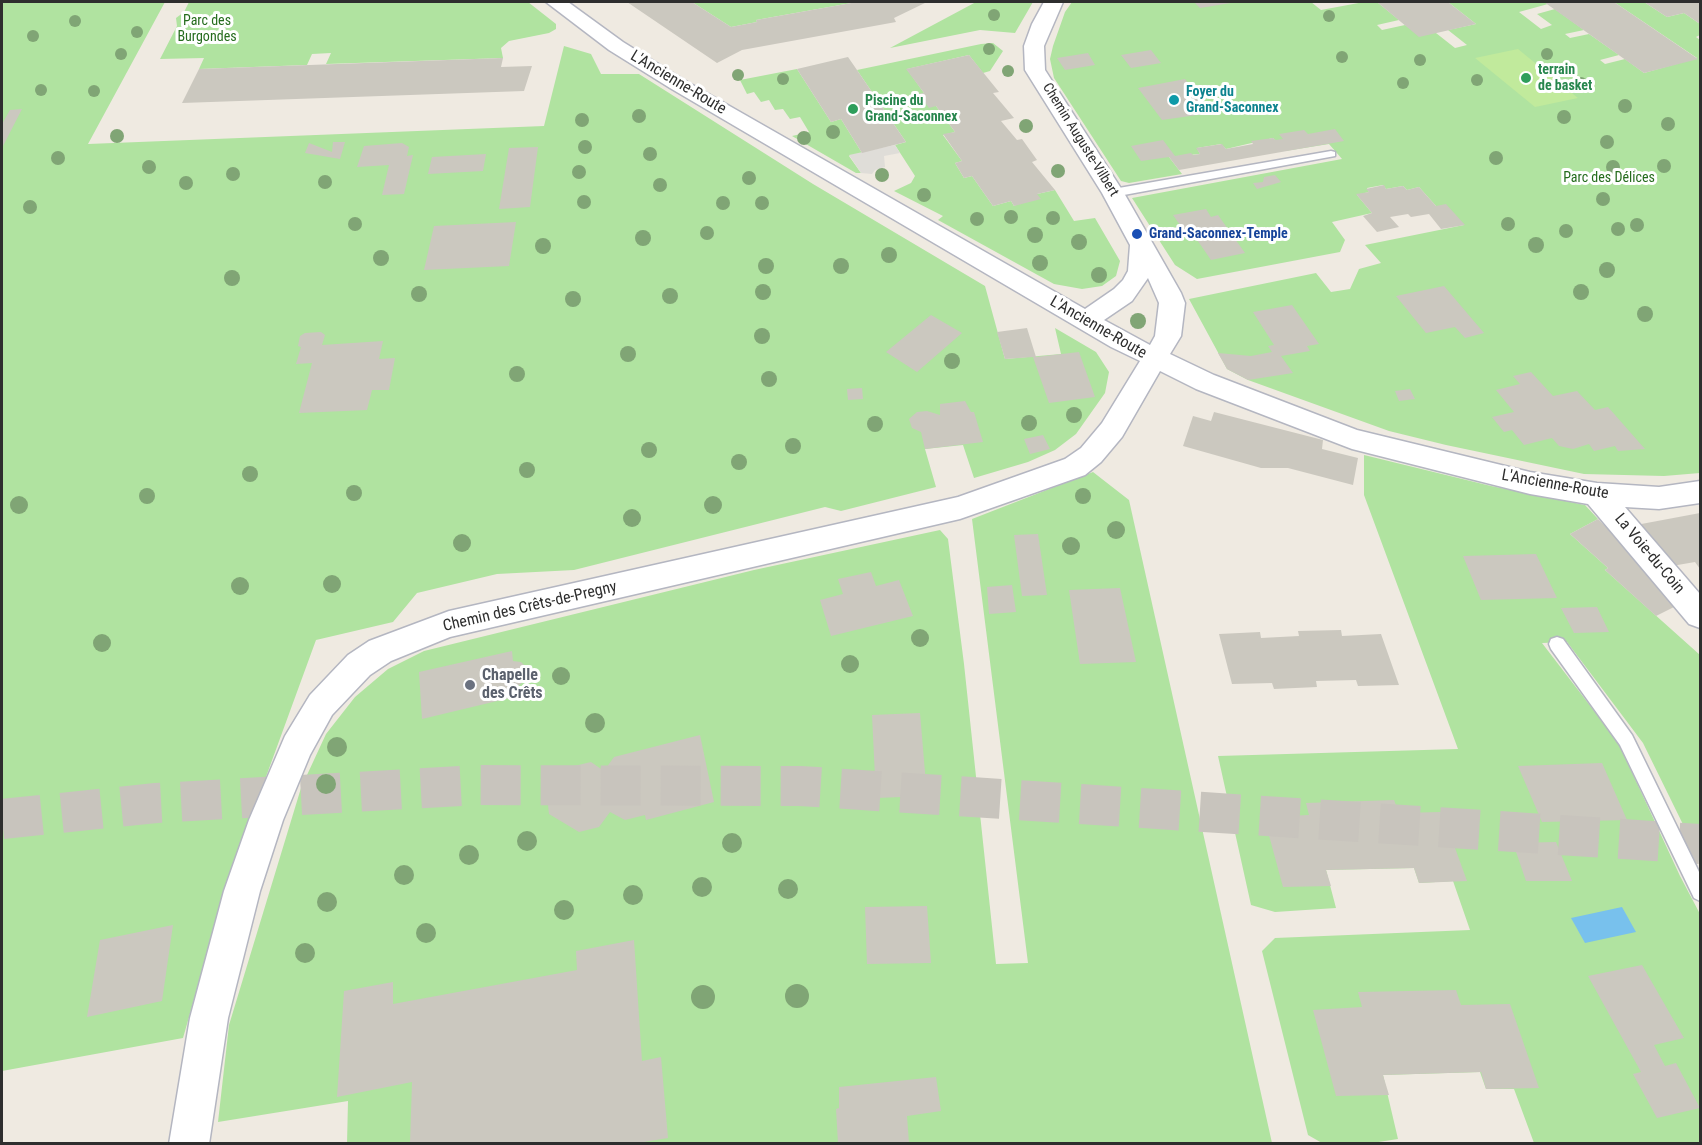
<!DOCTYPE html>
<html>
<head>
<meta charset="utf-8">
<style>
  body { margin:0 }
  #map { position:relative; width:1702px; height:1145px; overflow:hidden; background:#efeae1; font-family:"Roboto Condensed",sans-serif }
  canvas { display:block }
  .frame { position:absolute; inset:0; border:3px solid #2e2e2e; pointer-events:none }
</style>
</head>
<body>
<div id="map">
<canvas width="1702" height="1145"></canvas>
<div class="frame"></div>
</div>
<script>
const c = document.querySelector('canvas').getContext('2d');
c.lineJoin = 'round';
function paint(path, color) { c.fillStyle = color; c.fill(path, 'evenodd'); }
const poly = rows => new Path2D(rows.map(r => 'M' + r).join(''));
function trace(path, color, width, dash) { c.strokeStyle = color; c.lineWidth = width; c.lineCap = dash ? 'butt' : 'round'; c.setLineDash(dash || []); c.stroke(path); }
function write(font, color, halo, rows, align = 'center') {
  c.font = font + ' "Roboto Condensed",sans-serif'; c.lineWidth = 6; c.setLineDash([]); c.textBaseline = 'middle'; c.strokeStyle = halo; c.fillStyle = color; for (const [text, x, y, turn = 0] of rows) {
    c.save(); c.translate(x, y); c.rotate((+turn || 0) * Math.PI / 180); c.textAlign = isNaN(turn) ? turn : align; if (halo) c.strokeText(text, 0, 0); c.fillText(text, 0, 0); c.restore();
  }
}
const green = poly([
  [2,2,165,2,88,144,544,126,564,46,591,54,601,74,639,74,813,184,985,286,1005,359,1061,354,1055,328,1096,352,1109,372,1105,393,1076,434,1055,450,1028,462,974,478,963,445,925,449,936,487,841,511,825,507,574,570,497,574,417,593,393,622,316,640,229,878,183,1038,2,1071],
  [189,2,528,2,556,24,556,29,549,33,509,41,501,48,503,58,326,64,331,53,312,54,307,65,199,69,204,58,160,59,177,26,176,18,184,12],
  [692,2,857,2,756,20,757,22,731,27],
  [976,2,1033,2,1015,33,980,30,890,48],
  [1072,2,1311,2,1321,10,1364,2,1377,2,1399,20,1377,25,1382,30,1405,25,1436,33,1455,48,1467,45,1448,30,1476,24,1448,2,1544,2,1548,4,1519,12,1541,29,1552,25,1537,14,1555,9,1584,30,1565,34,1570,38,1589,34,1619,55,1600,60,1605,64,1625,59,1644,73,1697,58,1614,2,1644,2,1667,17,1684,13,1700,24,1700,35,1696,37,1700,40,1700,473,1664,476,1584,474,1446,445,1389,431,1248,380,1227,369,1189,299,1316,273,1331,292,1350,289,1359,269,1381,263,1365,245,1464,225,1436,206,1419,187,1407,190,1403,186,1386,189,1383,185,1367,188,1369,192,1357,195,1372,213,1332,222,1345,240,1340,252,1197,279,1175,265,1132,198,1342,159,1329,144,1285,151,1273,138,1226,149,1221,144,1197,148,1200,154,1169,157,1182,174,1129,183,1121,181,1054,78,1050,59,1053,46,1065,12],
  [993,43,1003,51,990,71,983,73,969,55,907,69,924,93,920,94,936,106,955,132,943,135,962,161,955,163,964,178,972,176,993,206,1011,201,1014,206,1037,194,1055,190,1074,221,1095,218,1120,261,1116,276,1102,286,1082,289,1054,284,938,220,943,216,894,191,911,183,915,176,895,145,906,142,857,70,981,44],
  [797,69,831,122,841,119,862,153,849,156,861,173,856,173,792,136,809,132,800,117,790,119,783,109,775,110,769,100,761,102,754,92,747,94,740,80],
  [1364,455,1491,486,1585,505,1598,519,1570,534,1608,568,1605,570,1700,655,1700,859,1643,743,1567,642,1542,643,1618,742,1680,876,1700,914,1700,1143,1534,1143,1514,1089,1486,1089,1480,1072,1383,1075,1398,1139,1372,1143,1322,1143,1308,1135,1262,951,1275,938,1470,930,1453,881,1419,883,1414,868,1326,870,1336,908,1275,912,1251,905,1218,756,1458,749,1364,495],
  [1093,472,1129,500,1272,1143,347,1144,348,1101,218,1122,229,1025,301,788,326,734,355,697,388,669,424,651,754,570,940,530,948,539,964,664,996,964,1028,963,972,519]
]);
const pitch = poly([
  [1518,49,1578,98,1535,107,1475,58]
]);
const plaza = poly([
  [895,145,900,153,884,156,885,167,875,170,872,174,861,173,849,155]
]);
const water = poly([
  [1622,907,1636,932,1585,943,1571,918]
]);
const building = poly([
  [627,2,692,2,731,27,757,22,756,20,857,2,927,2,894,18,896,22,742,50,717,63],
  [1194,2,1231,2,1231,3,1200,8],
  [1377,2,1448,2,1476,24,1419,37],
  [1544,2,1614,2,1698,59,1644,73],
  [1644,2,1700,2,1700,24,1684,13,1667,17],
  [1151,50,1161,63,1131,68,1121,55],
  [1088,53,1095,65,1065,70,1057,58],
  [969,55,999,92,993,93,1014,118,1001,121,1017,140,1022,139,1037,160,1032,162,1055,190,1037,194,1041,199,1014,206,1011,201,993,206,972,176,964,178,955,163,962,161,943,134,955,132,936,106,929,108,919,94,924,93,906,69],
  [848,57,857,70,906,142,862,153,841,119,831,122,797,69],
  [503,58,501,67,532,66,524,91,182,103,199,69],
  [1185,79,1211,113,1162,120,1138,88],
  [22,109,2,148,2,124,10,110],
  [1335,129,1344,141,1179,170,1169,157,1141,161,1131,146,1163,140,1175,156,1191,153,1193,155,1200,154,1196,148,1222,144,1226,149,1253,144,1251,141,1273,138,1276,140,1283,139,1279,134,1304,130,1308,134],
  [333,142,345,142,340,159,305,153,309,143,332,152],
  [402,143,409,147,407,156,413,155,404,194,382,195,389,165,357,167,364,146],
  [538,147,530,207,499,209,509,148],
  [486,154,483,171,428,174,432,157],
  [1275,175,1281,182,1257,189,1253,183,1263,182,1264,177],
  [1384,185,1386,189,1403,186,1407,190,1419,187,1436,206,1446,204,1465,225,1441,229,1429,214,1411,217,1408,214,1390,217,1399,227,1377,232,1363,216,1372,213,1356,194,1369,192,1366,189],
  [1206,209,1211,217,1218,215,1245,253,1211,260,1191,231,1185,232,1173,215],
  [516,222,509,266,424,270,434,226],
  [1444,286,1484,333,1465,338,1455,327,1426,333,1396,296],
  [1292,305,1319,344,1307,346,1310,351,1281,356,1293,373,1248,380,1227,369,1218,353,1251,356,1272,352,1268,346,1274,345,1253,312],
  [931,315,962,333,917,372,886,352],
  [1027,328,1036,357,1079,352,1095,397,1049,403,1033,357,1005,359,997,332],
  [321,332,325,335,322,345,383,341,379,359,395,358,389,390,372,390,367,410,299,413,312,363,296,364,301,347,298,346,300,336,305,333],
  [1531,372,1553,396,1577,391,1595,410,1608,407,1645,449,1618,451,1615,446,1594,451,1589,444,1573,449,1559,446,1552,438,1524,445,1512,430,1504,432,1492,417,1514,412,1496,390,1520,384,1513,376],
  [862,388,863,399,848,400,847,389],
  [1410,389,1415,399,1399,401,1395,391],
  [965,401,971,412,974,412,983,442,925,449,921,432,912,428,909,419,917,412,927,411,940,415,940,404],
  [1214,412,1323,440,1322,449,1358,458,1353,485,1288,468,1261,468,1183,446,1193,416,1211,421],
  [1043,435,1050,449,1030,454,1024,439],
  [1700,513,1700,569,1695,562,1666,567,1636,525],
  [1598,519,1633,554,1680,604,1656,616,1605,570,1608,568,1570,534],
  [1038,534,1047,595,1022,596,1014,535],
  [1536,554,1557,598,1481,600,1463,556],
  [871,572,876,586,899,580,913,616,831,636,820,600,843,594,838,579],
  [1012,585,1016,612,989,614,987,587],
  [1120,588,1136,662,1080,664,1069,590],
  [1597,607,1609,632,1574,633,1561,608],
  [1341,630,1342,636,1381,634,1399,685,1358,686,1356,680,1316,681,1317,687,1274,689,1272,683,1232,684,1219,634,1260,632,1261,638,1299,636,1298,631],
  [512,651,513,661,521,662,530,671,529,677,517,687,518,696,422,719,419,672],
  [920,713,927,796,876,798,872,715],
  [700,735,714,802,646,820,645,815,625,820,610,812,599,827,579,832,549,814,547,796,570,767,591,762,604,771,614,757],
  [1602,763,1627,820,1542,822,1518,766],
  [1394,800,1399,813,1442,812,1467,881,1419,883,1414,868,1326,870,1331,886,1283,887,1264,817,1309,815,1306,803],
  [1556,842,1572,881,1526,881,1513,843],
  [927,906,931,963,867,964,865,907],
  [173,925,162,1001,87,1017,100,940],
  [634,940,642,1061,661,1057,668,1138,638,1143,410,1143,412,1082,337,1097,344,991,393,982,393,1004,577,970,576,951],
  [1642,965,1684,1038,1654,1045,1665,1066,1676,1063,1700,1108,1657,1118,1633,1074,1641,1072,1588,976],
  [1456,990,1461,1005,1510,1004,1539,1088,1486,1089,1481,1072,1383,1075,1389,1095,1336,1096,1313,1010,1362,1007,1358,992],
  [936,1077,941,1111,907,1116,909,1143,838,1143,836,1109,839,1108,839,1087]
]);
const primaryTunnel = poly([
  [2,819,156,803,480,785,800,786,1700,844]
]);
const lane = poly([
  [1331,151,1335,152,1335,156,1113,197,1107,193,1113,189,1331,151],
  [1557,637,1563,639,1632,735,1700,874,1700,901,1694,898,1620,745,1551,649,1549,644,1551,639,1557,637]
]);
const street = poly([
  [546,2,568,2,623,42,684,80,1085,309,1114,289,1123,280,1128,271,1130,245,1102,193,1025,70,1024,46,1032,24,1044,2,1063,2,1044,46,1045,70,1124,193,1181,293,1185,303,1181,336,1170,354,1214,375,1357,430,1530,472,1597,483,1659,487,1700,481,1700,503,1659,509,1625,507,1700,594,1700,628,1689,624,1588,504,1530,494,1352,449,1196,389,1160,371,1122,437,1101,462,1085,475,960,519,450,637,391,661,370,675,332,715,310,755,283,820,260,891,228,1018,209,1144,169,1144,190,1018,224,891,249,820,285,736,310,695,348,655,369,641,449,611,958,497,1065,459,1081,448,1102,423,1140,361,1111,347,670,88,609,50,546,2],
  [1148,278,1159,303,1155,336,1150,345,1104,320,1132,301,1148,278]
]);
const trees = [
  [994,15,6],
  [1329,16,6],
  [75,21,6],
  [137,32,6],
  [33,36,6],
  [989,49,6],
  [121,54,6],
  [1547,54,6],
  [1342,57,6],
  [1420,60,6],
  [1564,70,6],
  [1008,71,6],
  [738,75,6],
  [783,79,6],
  [1477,80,6],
  [1403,83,6],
  [1581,83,6],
  [41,90,6],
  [94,91,6],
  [1625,106,7],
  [639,116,7],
  [1564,117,7],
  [582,120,7],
  [1668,124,7],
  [1026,126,7],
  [833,132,7],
  [117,136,7],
  [804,138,7],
  [1607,142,7],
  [585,147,7],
  [650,154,7],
  [58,158,7],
  [1496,158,7],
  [1664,166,7],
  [149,167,7],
  [1613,167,7],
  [1058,171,7],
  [579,172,7],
  [233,174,7],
  [882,175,7],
  [749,178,7],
  [325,182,7],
  [186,183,7],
  [660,185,7],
  [924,195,7],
  [1603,199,7],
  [584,202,7],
  [723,203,7],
  [762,203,7],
  [30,207,7],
  [1011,217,7],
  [1053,218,7],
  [977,219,7],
  [355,224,7],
  [1508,224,7],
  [1637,225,7],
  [1618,229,7],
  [1566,231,7],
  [707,233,7],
  [1035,235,8],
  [643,238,8],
  [1079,242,8],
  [1536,245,8],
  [543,246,8],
  [889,255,8],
  [381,258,8],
  [1040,263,8],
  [766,266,8],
  [841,266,8],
  [1607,270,8],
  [1099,275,8],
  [232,278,8],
  [763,292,8],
  [1581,292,8],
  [419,294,8],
  [670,296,8],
  [573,299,8],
  [1645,314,8],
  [1138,321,8],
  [762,336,8],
  [628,354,8],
  [952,361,8],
  [517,374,8],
  [769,379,8],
  [1074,415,8],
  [1029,423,8],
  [875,424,8],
  [793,446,8],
  [649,450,8],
  [739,462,8],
  [527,470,8],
  [250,474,8],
  [354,493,8],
  [147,496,8],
  [1083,496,8],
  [19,505,9],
  [713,505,9],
  [632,518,9],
  [1116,530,9],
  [462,543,9],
  [1071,546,9],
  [332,584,9],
  [240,586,9],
  [920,638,9],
  [102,643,9],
  [850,664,9],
  [561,676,9],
  [595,723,10],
  [337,747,10],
  [326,784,10],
  [527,841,10],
  [732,843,10],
  [469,855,10],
  [404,875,10],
  [702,887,10],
  [788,889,10],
  [633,895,10],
  [327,902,10],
  [564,910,10],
  [426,933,10],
  [305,953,10],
  [797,996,12],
  [703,997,12]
];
const markers = [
  [1526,78,6,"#2e9e5b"],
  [1174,100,6,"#0f9aa8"],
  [853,109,6,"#2e9e5b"],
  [1137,234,6,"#1a4fb4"],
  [470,685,6,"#6b7280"]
];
const farParknames = [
  ["Parc des",207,21],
  ["Burgondes",207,37],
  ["Parc des Délices",1609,178]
];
const farLeisurenames = [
  ["terrain",1538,70],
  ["de basket",1538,86],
  ["Piscine du",865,101],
  ["Grand-Saconnex",865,117]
];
const farCulturenames = [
  ["Foyer du",1186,92],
  ["Grand-Saconnex",1186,108]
];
const farStreetnames = [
  ["Chemin Auguste-Vilbert",1080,140,58]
];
const farTransitnames = [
  ["Grand-Saconnex-Temple",1149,234]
];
const streetNames = [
  ["L'Ancienne-Route",678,83,31],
  ["L'Ancienne-Route",1098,328,30],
  ["L'Ancienne-Route",1555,485,10],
  ["La Voie-du-Coin",1649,554,50],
  ["Chemin des Crêts-de-Pregny",530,607,-13]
];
const worshipNames = [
  ["Chapelle",482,676],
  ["des Crêts",482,694]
];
paint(green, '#b0e3a0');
paint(pitch, '#c1ea9c');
paint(plaza, '#dfddd8');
paint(water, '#78c1ed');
paint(building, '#cbc8bf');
trace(primaryTunnel, '#c8c4bd', 40, [40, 20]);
trace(lane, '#b4b6c1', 3);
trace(street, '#b4b6c1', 3);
paint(lane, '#fff');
paint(street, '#fff');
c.fillStyle = '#80a575';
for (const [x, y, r] of trees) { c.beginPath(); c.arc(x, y, r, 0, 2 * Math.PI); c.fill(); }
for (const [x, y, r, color] of markers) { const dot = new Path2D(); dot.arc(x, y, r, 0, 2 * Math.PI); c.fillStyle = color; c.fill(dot); trace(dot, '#fff', 2); }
write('14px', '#256c1d', '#fff', farParknames);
write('bold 14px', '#27864d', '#fff', farLeisurenames, 'left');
write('bold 14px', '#0d838f', '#fff', farCulturenames, 'left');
write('14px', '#2e2e2e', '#fff', farStreetnames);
write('bold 14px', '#164399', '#fff', farTransitnames, 'left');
write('16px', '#2e2e2e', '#fff', streetNames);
write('bold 16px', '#5b616d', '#fff', worshipNames, 'left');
</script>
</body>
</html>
